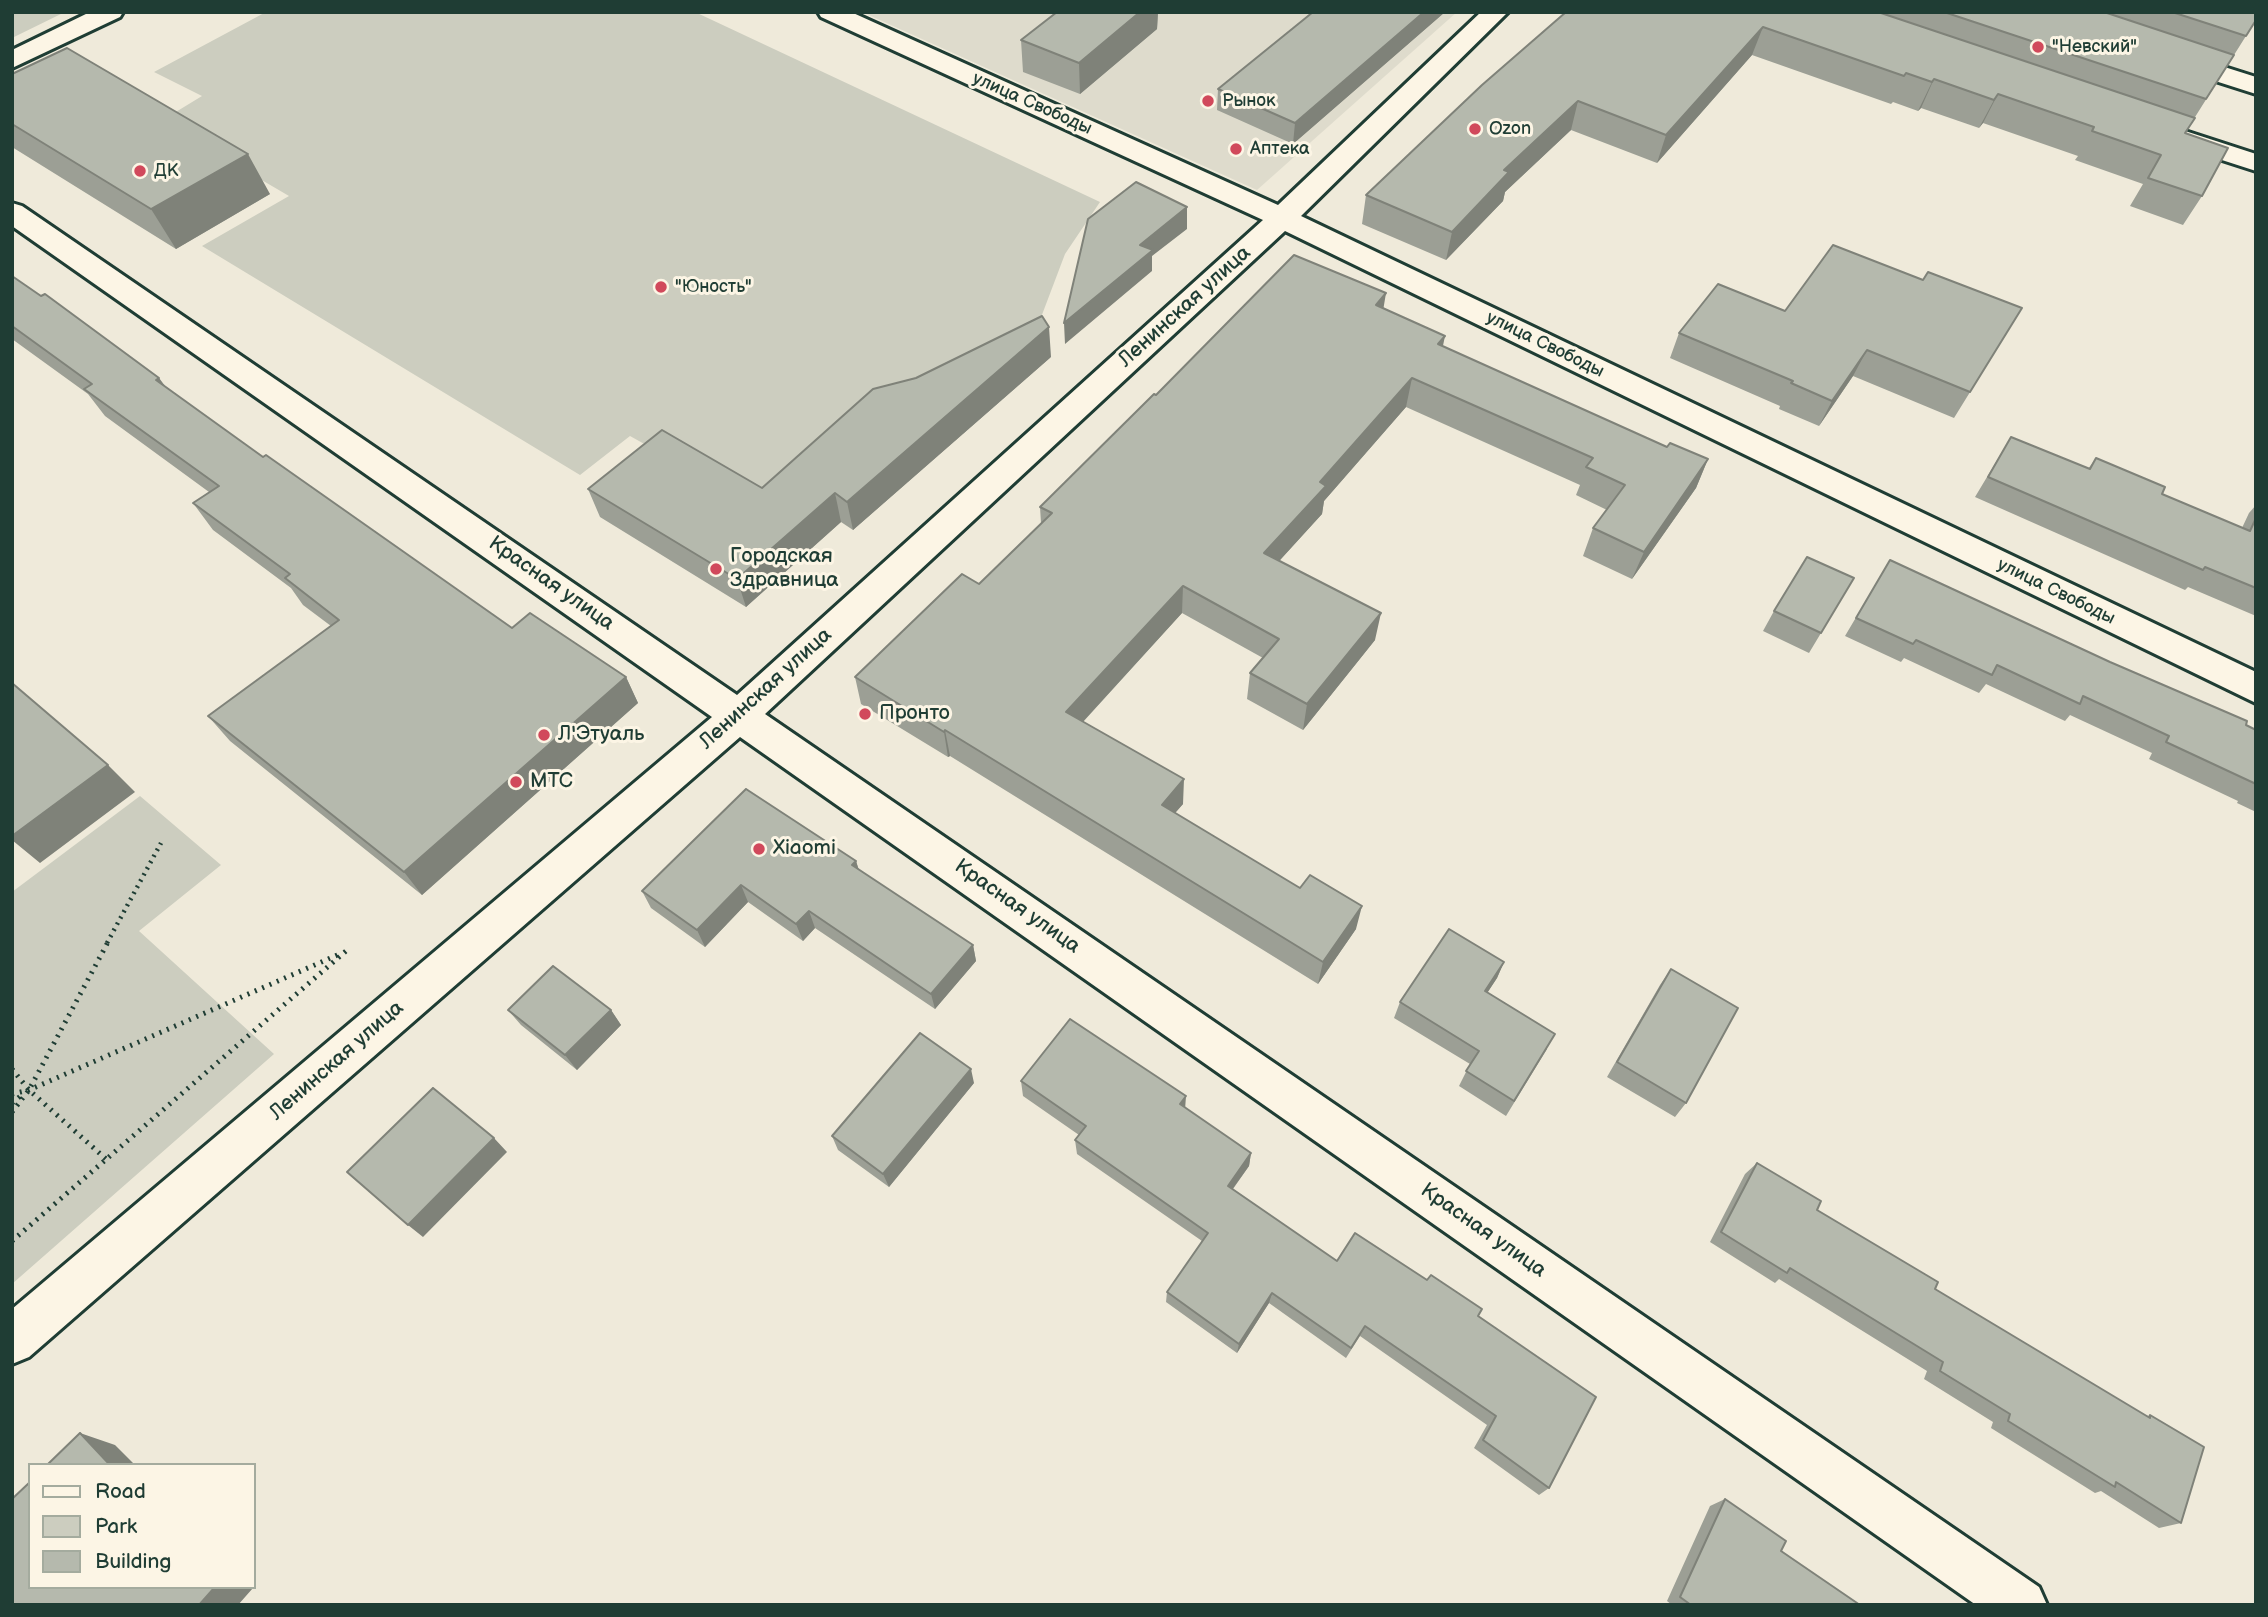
<!DOCTYPE html>
<html>
<head>
<meta charset="utf-8">
<style>
  body { margin:0 }
  #map { position:relative; width:2268px; height:1617px; overflow:hidden; background:#efeada; font-family:"Balsamiq Sans",sans-serif }
  canvas { display:block }
  .frame { position:absolute; inset:0; border:14px solid #1f3d34; pointer-events:none }
  .legend { position:absolute; left:28px; top:1463px; width:228px; height:126px; box-sizing:border-box; background:#fcf5e5; border:2px solid #a4ab9e; margin:0; padding:9px 12px; list-style:none; font-size:21px; color:#1f3d34 }
  .legend li { display:flex; align-items:center; gap:14px; height:35px }
  .legend b { width:35px; border:2px solid #a4ab9e }
</style>
</head>
<body>
<div id="map">
<canvas width="2268" height="1617"></canvas>
<div class="frame"></div>
<ul class="legend">
<li><b style="height:9px;background:#fcf5e5"></b>Road</li>
<li><b style="height:19px;background:#cccdbf"></b>Park</li>
<li><b style="height:19px;background:#b5b9ad"></b>Building</li>
</ul>
</div>
<script>
const c = document.querySelector('canvas').getContext('2d');
c.lineJoin = 'round';
function paint(path, color) { c.fillStyle = color; c.fill(path, 'evenodd'); }
const poly = rows => new Path2D(rows.map(r => 'M' + r).join(''));
function trace(path, color, width, dash) { c.strokeStyle = color; c.lineWidth = width; c.lineCap = dash ? 'butt' : 'round'; c.setLineDash(dash || []); c.stroke(path); }
function write(font, color, halo, rows, align = 'center') {
  c.font = font + ' "Balsamiq Sans",sans-serif'; c.lineWidth = 6; c.setLineDash([]); c.textBaseline = 'middle'; c.strokeStyle = halo; c.fillStyle = color; for (const [text, x, y, turn = 0] of rows) {
    c.save(); c.translate(x, y); c.rotate((+turn || 0) * Math.PI / 180); c.textAlign = isNaN(turn) ? turn : align; if (halo) c.strokeText(text, 0, 0); c.fillText(text, 0, 0); c.restore();
  }
}
const built = poly([
  [862,12,1457,12,1257,190]
]);
const green = poly([
  [12,12,65,12,12,38],
  [266,12,695,12,1100,202,1065,254,1040,320,754,505,630,436,580,475,202,246,289,196,161,121,202,96,154,72],
  [140,796,221,865,139,931,274,1054,12,1284,12,892]
]);
const pathFar1 = poly([
  [107,943,161,843]
]);
const path = poly([
  [12,1069,29,1090,106,1159],
  [12,1094,29,1090,342,953],
  [12,1103,23,1094],
  [12,1112,29,1090,108,942],
  [12,1241,346,951]
]);
const minor = poly([
  [90,12,123,12,120,17,12,68,12,50,90,12],
  [818,12,851,12,1278,205,1481,12,1508,12,1301,216,2256,672,2256,703,1285,231,765,714,2039,1587,2047,1605,1976,1605,740,737,29,1357,12,1364,12,1309,712,717,12,226,12,203,22,206,737,695,1263,220,821,17,818,12],
  [2171,50,2256,77,2256,94,2162,64,2158,58,2162,52,2171,50],
  [2176,128,2256,154,2256,171,2166,142,2162,136,2166,130,2176,128]
]);
const wall = poly([
  [1057,12,1158,12,1157,29,1080,94,1023,72,1021,40],
  [1445,12,1293,144,1217,110,1218,89],
  [1566,12,2256,12,2256,20,2185,133,2202,196,2183,225,2130,206,2143,184,2075,160,2078,156,1983,123,1979,128,1921,108,1918,111,1893,102,1891,104,1752,55,1657,163,1571,130,1505,192,1503,201,1446,260,1362,224,1366,195],
  [12,74,270,194,176,249,12,147],
  [12,276,159,378,166,387,263,457,512,628,626,677,638,703,422,895,230,741,208,716,331,626,303,605,291,588,213,530,193,503,209,492,105,416,88,394,12,339],
  [1923,280,2022,308,1954,418,1853,376,1819,426,1779,409,1780,406,1670,358,1679,333,1785,311],
  [1384,308,1443,346,1667,447,1708,459,1696,488,1632,579,1583,556,1593,528,1607,510,1576,495,1580,485,1406,407,1324,501,1322,514,1279,561,1375,640,1303,730,1247,699,1250,673,1263,658,1182,613,1083,722,1183,804,1175,813,1356,929,1318,984,950,756,948,757,861,704,855,677,979,584,1041,523,1040,507,1156,395],
  [1051,357,853,530,841,522,746,607,600,517,588,489,762,488],
  [2011,437,2088,469,2096,458,2162,494,2242,528,2249,513,2256,505,2256,616,2188,587,2185,590,1975,497],
  [1890,560,2256,730,2256,812,2237,803,2238,801,2149,759,2152,753,2070,715,2065,721,1986,684,1979,693,1904,658,1901,662,1845,636],
  [1854,578,1809,653,1763,631,1774,611],
  [856,861,859,870,973,945,976,961,935,1009,815,928,803,941,748,902,705,947,651,908,642,891],
  [1504,962,1497,978,1487,993,1547,1049,1506,1116,1459,1086,1470,1064,1394,1018,1400,1002],
  [1671,969,1686,1103,1675,1117,1607,1077,1660,985],
  [508,1010,611,1010,621,1025,577,1070,521,1025],
  [1021,1081,1185,1108,1251,1153,1249,1166,1233,1189,1337,1261,1478,1316,1549,1488,1539,1495,1474,1448,1487,1425,1360,1336,1346,1358,1269,1303,1237,1353,1166,1302,1167,1292,1202,1241,1077,1154,1075,1140,1079,1135,1023,1096],
  [974,1083,889,1187,838,1150,832,1136],
  [1757,1163,1817,1210,1935,1289,2147,1416,2150,1415,2181,1523,2159,1528,2101,1491,2095,1493,1991,1428,1993,1422,1924,1379,1927,1371,1779,1279,1775,1283,1710,1242,1745,1174],
  [1725,1499,1781,1551,1860,1605,1672,1605,1667,1601,1710,1506]
]);
const shadedWall = poly([
  [1140,12,1158,12,1157,29,1080,94,1079,63],
  [1424,12,1445,12,1293,144,1295,123],
  [1763,27,1752,55,1657,163,1666,135],
  [1934,79,1921,108,1918,111,1932,82],
  [1998,94,1983,123,1979,128,1994,100],
  [1578,101,1571,130,1505,192,1503,201,1446,260,1452,232,1504,170],
  [248,154,270,194,176,249,151,209],
  [1187,207,1187,229,1152,256,1152,271,1065,344,1064,323,1140,245],
  [1386,293,1381,323,1376,305],
  [1049,327,1051,357,853,530,847,502],
  [1445,336,1439,365,1438,344],
  [1867,350,1853,376,1819,426,1832,401],
  [159,378,178,406,156,380],
  [1412,378,1406,407,1324,501,1322,514,1261,581,1264,553,1320,482],
  [1708,459,1696,488,1632,579,1644,552],
  [835,493,841,522,746,607,737,579],
  [1183,586,1182,613,1068,738,1066,712],
  [1381,613,1375,640,1303,730,1307,704],
  [626,677,638,703,422,895,404,872],
  [945,730,950,756,948,757,944,732],
  [108,765,135,792,40,863,12,840,12,836],
  [1184,779,1183,804,1161,829,1162,805],
  [856,861,861,878,852,865],
  [741,885,748,902,705,947,697,930],
  [1362,906,1356,929,1318,984,1323,962],
  [809,911,815,928,803,941,796,924],
  [973,945,976,961,935,1009,931,994],
  [1504,962,1497,978,1478,1007,1485,991],
  [611,1010,621,1025,577,1070,565,1055],
  [971,1069,974,1083,889,1187,883,1174],
  [1186,1096,1185,1110,1180,1104],
  [494,1138,507,1152,423,1237,408,1225],
  [1251,1153,1249,1166,1226,1198,1228,1186],
  [1272,1293,1269,1303,1237,1353,1239,1344],
  [80,1433,115,1445,135,1465,110,1465],
  [215,1587,253,1587,253,1588,238,1605,199,1605]
]);
const building = poly([
  [1057,12,1140,12,1079,63,1021,40,1057,12],
  [1313,12,1424,12,1295,123,1218,89,1313,12],
  [1566,12,1878,12,2195,118,2185,133,2228,148,2202,196,2148,178,2161,155,2092,131,2094,127,1998,94,1994,100,1934,79,1932,82,1906,73,1904,76,1763,27,1666,135,1578,101,1504,170,1509,172,1452,232,1366,195,1482,85,1566,12],
  [1944,12,2104,12,2234,55,2206,99,1944,12],
  [2172,12,2256,12,2256,20,2246,36,2172,12],
  [67,48,248,154,151,209,12,124,12,74,67,48],
  [1136,182,1187,207,1140,245,1153,250,1064,323,1088,219,1136,182],
  [1833,245,1923,280,1928,272,2022,308,1970,392,1867,350,1832,401,1791,383,1793,381,1679,333,1718,284,1785,311,1833,245],
  [1294,255,1386,293,1376,305,1445,336,1438,344,1667,447,1670,443,1708,459,1644,552,1593,528,1625,485,1586,467,1593,458,1412,378,1320,482,1326,486,1264,553,1381,613,1307,704,1250,673,1279,639,1183,586,1066,712,1184,779,1162,805,1300,888,1310,875,1362,906,1323,962,945,730,944,732,855,677,962,574,979,584,1052,513,1040,507,1154,394,1156,395,1294,255],
  [12,276,41,296,45,294,159,378,156,380,263,457,266,455,512,628,530,613,626,677,404,872,208,716,339,620,285,578,290,574,193,503,219,486,84,389,92,384,12,326,12,276],
  [1042,316,1049,327,847,502,835,493,737,579,588,489,662,430,762,488,873,389,916,378,1042,316],
  [2011,437,2090,469,2096,458,2165,487,2162,494,2250,531,2256,518,2256,588,2205,567,2203,570,1988,477,2011,437],
  [1807,557,1854,578,1821,633,1774,611,1807,557],
  [1890,560,2110,662,2247,721,2246,725,2256,730,2256,784,2166,742,2169,736,2083,696,2080,704,1997,665,1992,675,1916,640,1913,644,1856,618,1890,560],
  [12,683,108,765,12,836,12,683],
  [746,789,856,861,852,865,973,945,931,994,809,911,796,924,741,885,697,930,642,891,746,789],
  [1449,929,1504,962,1485,991,1555,1034,1514,1101,1466,1071,1479,1051,1400,1002,1449,929],
  [553,966,611,1010,565,1055,508,1010,553,966],
  [1671,969,1738,1008,1686,1103,1617,1062,1671,969],
  [1070,1019,1186,1096,1180,1104,1251,1153,1228,1186,1337,1261,1355,1233,1427,1280,1431,1275,1482,1309,1478,1316,1596,1397,1549,1488,1483,1440,1496,1416,1365,1326,1351,1348,1272,1293,1239,1344,1167,1292,1208,1233,1075,1140,1086,1126,1021,1081,1070,1019],
  [920,1033,971,1069,883,1174,832,1136,920,1033],
  [433,1088,494,1138,408,1225,347,1172,433,1088],
  [1757,1163,1821,1201,1817,1210,1938,1282,1935,1289,2150,1418,2150,1415,2204,1447,2181,1523,2116,1482,2115,1487,2008,1421,2010,1414,1940,1371,1943,1362,1790,1268,1787,1273,1721,1232,1757,1163],
  [80,1433,110,1465,47,1465,80,1433],
  [30,1482,30,1587,215,1587,199,1605,12,1605,12,1499,30,1482],
  [1725,1499,1786,1541,1781,1551,1860,1605,1691,1605,1680,1597,1725,1499]
]);
const markers = [
  [2038,47,7,"#d1495b"],
  [1208,101,7,"#d1495b"],
  [1475,129,7,"#d1495b"],
  [1236,149,7,"#d1495b"],
  [140,171,7,"#d1495b"],
  [661,287,7,"#d1495b"],
  [716,569,7,"#d1495b"],
  [865,714,7,"#d1495b"],
  [544,735,7,"#d1495b"],
  [516,782,7,"#d1495b"],
  [759,849,7,"#d1495b"]
];
const farPoinames = [
  ["\"Невский\"",2052,47],
  ["Рынок",1222,101],
  ["Ozon",1489,129],
  ["Аптека",1250,149],
  ["ДК",154,171],
  ["\"Юность\"",675,287]
];
const farStreetnames = [
  ["улица Свободы",1032,104,24],
  ["улица Свободы",1545,345,26],
  ["улица Свободы",2056,592,26]
];
const streetNames = [
  ["Ленинская улица",1185,307,-42],
  ["Красная улица",551,584,35],
  ["Ленинская улица",766,689,-42],
  ["Красная улица",1017,907,35],
  ["Ленинская улица",337,1061,-41],
  ["Красная улица",1483,1231,35]
];
const poiNames = [
  ["Городская",730,557],
  ["Здравница",730,581],
  ["Пронто",879,714],
  ["Л'Этуаль",558,735],
  ["МТС",530,782],
  ["Xiaomi",773,849]
];
paint(built, '#dedbcc');
paint(green, '#cccdbf');
trace(minor, '#1f3d34', 6);
trace(pathFar1, '#1f3d34', 4.5, [2, 5]);
trace(path, '#1f3d34', 5, [2, 6]);
paint(minor, '#fcf5e5');
paint(wall, '#9c9f95');
paint(shadedWall, '#7f8279');
paint(building, '#b5b9ad');
trace(building, '#7f8279', 2);
for (const [x, y, r, color] of markers) { const dot = new Path2D(); dot.arc(x, y, r, 0, 2 * Math.PI); c.fillStyle = color; c.fill(dot); trace(dot, '#fcf5e5', 2.5); }
write('18px', '#1f3d34', '#fcf5e5', farPoinames, 'left');
write('18px', '#1f3d34', '#fcf5e5', farStreetnames);
write('21px', '#1f3d34', '#fcf5e5', streetNames);
write('21px', '#1f3d34', '#fcf5e5', poiNames, 'left');
</script>
</body>
</html>
